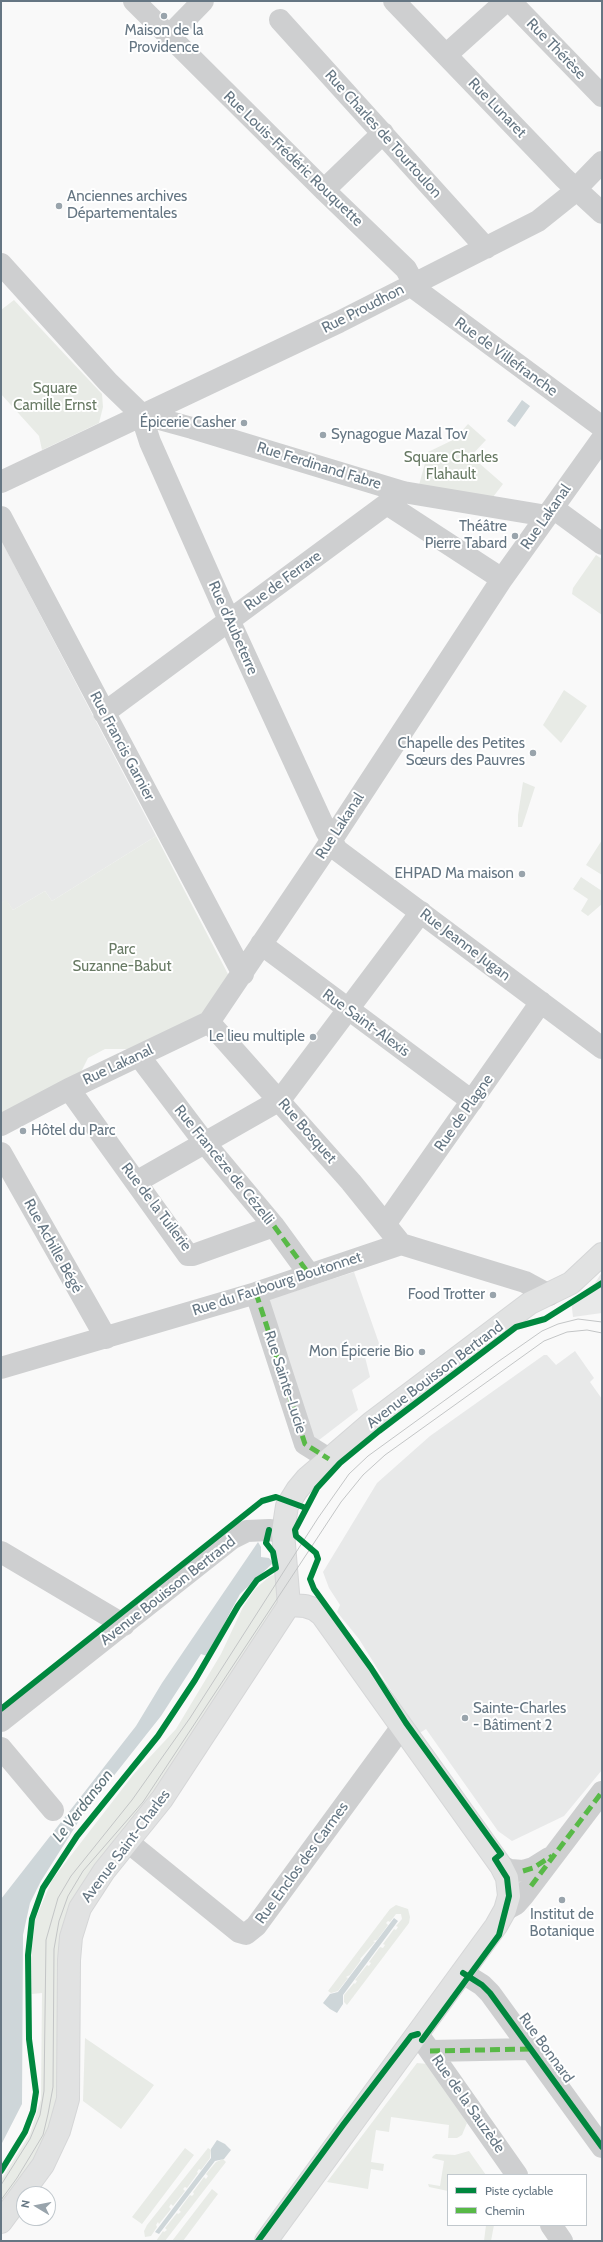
<!DOCTYPE html>
<html>
<head>
<meta charset="utf-8">
<style>
  body { margin:0 }
  #map { position:relative; width:603px; height:2242px; overflow:hidden; background:#f9f9f9; font-family:Cabin,sans-serif }
  canvas { display:block }
  .frame { position:absolute; inset:0; border:2px solid #657683; pointer-events:none }
  .legend { position:absolute; left:447px; top:2174px; width:140px; height:52px; box-sizing:border-box; background:#fff; border:1px solid #c1c8cd; margin:0; padding:5px 7px; list-style:none; font-size:12px; color:#657683 }
  .legend li { display:flex; align-items:center; gap:8px; height:20px }
  .legend b { width:20px; border:1px solid #c1c8cd }
  .north { position:absolute; left:16px; top:2186px; width:40px; height:40px; box-sizing:border-box; background:#fff; border:1px solid #c1c8cd; border-radius:50%; rotate:280deg; font-size:11px; font-weight:700; line-height:16px; text-align:center; color:#657683 }
  .north::after { content:''; display:block; margin:auto; width:14px; height:18px; background:#99a4ac; clip-path:polygon(50% 0,100% 100%,50% 72%,0 100%) }
</style>
</head>
<body>
<div id="map">
<canvas width="603" height="2242"></canvas>
<div class="frame"></div>
<ul class="legend">
<li><b style="height:5px;background:#00873e"></b>Piste cyclable</li>
<li><b style="height:5px;background:#58b947"></b>Chemin</li>
</ul>
<div class="north">N</div>
</div>
<script>
const c = document.querySelector('canvas').getContext('2d');
c.lineJoin = 'round';
function paint(path, color) { c.fillStyle = color; c.fill(path, 'evenodd'); }
const poly = rows => new Path2D(rows.map(r => 'M' + r).join(''));
function trace(path, color, width, dash) { c.strokeStyle = color; c.lineWidth = width; c.lineCap = dash ? 'butt' : 'round'; c.setLineDash(dash || []); c.stroke(path); }
function write(font, color, halo, rows, align = 'center') {
  c.font = font + ' Cabin,sans-serif'; c.lineWidth = 4; c.setLineDash([]); c.textBaseline = 'middle'; c.strokeStyle = halo; c.fillStyle = color; for (const [text, x, y, turn = 0] of rows) {
    c.save(); c.translate(x, y); c.rotate((+turn || 0) * Math.PI / 180); c.textAlign = isNaN(turn) ? turn : align; if (halo) c.strokeText(text, 0, 0); c.fillText(text, 0, 0); c.restore();
  }
}
const built = poly([
  [1,540,156,836,52,901,45,891,13,910,6,900,1,903],
  [354,1272,381,1349,364,1353,370,1377,352,1390,358,1410,319,1440,313,1438,267,1300],
  [602,1272,602,1313,573,1317,571,1300,595,1283],
  [575,1351,594,1378,590,1382,602,1399,602,1770,564,1816,512,1841,498,1831,426,1729,418,1734,359,1639,337,1612,340,1605,329,1588,323,1572,377,1483,430,1436,544,1355,547,1355,556,1365]
]);
const green = poly([
  [14,300,102,394,103,407,99,423,42,450,39,436,1,394,1,310],
  [468,424,486,440,471,456,503,484,493,497,419,485,428,452,455,439],
  [596,555,602,559,602,615,572,594,573,588],
  [564,690,587,706,561,743,543,725],
  [523,782,535,787,522,827,518,827,518,815],
  [156,836,230,978,204,1015,132,1049,105,1049,88,1058,79,1076,6,1113,1,1112,1,903,6,899,13,910,45,891,52,901],
  [602,840,602,875,586,865],
  [581,877,602,891,602,904,588,916,581,911,588,899,573,889],
  [279,1572,281,1602,139,1815,81,1887,60,2059,56,2112,45,2142,1,2206,1,2180,30,2134,41,2099,42,1993,32,1994,31,1958,35,1920,52,1880,133,1775,176,1729,221,1654,243,1607,255,1589,269,1577],
  [396,1905,408,1909,410,1917,409,1923,347,2005,344,2002,344,1995,354,1983,355,1984,357,1981,355,1980,367,1965,369,1966,371,1963,369,1962,380,1947,383,1948,385,1945,383,1944,394,1929,396,1930,398,1927,396,1926,402,1919,401,1914,396,1914,390,1922,388,1921,386,1923,388,1925,377,1940,373,1941,375,1942,360,1959,361,1960,350,1975,346,1977,348,1978,338,1991,331,1993,328,1991,390,1909],
  [85,2038,154,2085,121,2129,83,2101],
  [417,2063,428,2064,467,2123,462,2135,457,2138,448,2138,449,2125,391,2117,389,2132,376,2130,371,2162,384,2164,383,2171,371,2169,368,2189,327,2182],
  [185,2148,194,2155,142,2224,132,2217],
  [208,2148,211,2150,210,2158,201,2170,199,2169,197,2172,198,2173,187,2188,185,2187,183,2189,185,2191,173,2206,171,2204,169,2207,171,2209,159,2224,158,2222,156,2225,157,2227,151,2236,145,2237,144,2231,147,2225],
  [469,2151,486,2175,448,2175,448,2191,429,2187,428,2184,440,2186,444,2161,432,2158,433,2156,436,2154,455,2155],
  [223,2159,226,2162,165,2241,156,2241,163,2231,164,2232,167,2230,165,2228,177,2213,178,2214,181,2212,179,2210,190,2195,192,2196,194,2194,193,2192,204,2177,206,2179,208,2176,206,2174,216,2162],
  [212,2189,218,2194,183,2241,172,2241],
  [486,2225,494,2225,491,2241,484,2241]
]);
const water = poly([
  [522,400,530,406,515,427,507,421],
  [258,1542,261,1547,261,1557,269,1558,273,1563,240,1594,207,1656,201,1654,161,1716,82,1816,41,1881,30,1903,23,1935,22,2104,1,2145,1,1899,136,1726,162,1683],
  [394,1918,398,1921,343,1995,343,2004,337,2013,330,2009,323,2003,330,1994,338,1992],
  [217,2140,225,2144,231,2150,224,2159,215,2161,159,2234,155,2232,211,2158,211,2149]
]);
const minor = poly([
  [134,1,324,190,406,269,414,284],
  [394,1,564,178,602,213],
  [510,1,602,96],
  [280,20,486,248],
  [168,37,203,1],
  [446,55,506,1],
  [324,190,383,133],
  [1,264,108,382,141,414,192,428,403,492,547,516],
  [410,285,602,427],
  [141,414,150,442,229,620,326,831,337,850,602,1048],
  [1,482,339,322,538,221,568,197,602,162],
  [387,504,502,579],
  [553,508,602,544],
  [1,517,243,974],
  [104,713,403,492],
  [261,944,472,1101],
  [209,1022,351,1182,401,1244],
  [139,1056,204,1142,274,1226,309,1274],
  [69,1089,188,1255,193,1255,274,1226],
  [1,1125,69,1089,209,1022,325,850,502,579,602,439],
  [1,1153,106,1338],
  [136,1182,280,1100,421,912],
  [386,1223,541,1002],
  [256,1293,305,1444,329,1459],
  [1,1368,256,1293,401,1244,525,1282,549,1295],
  [1,1552,124,1625],
  [1,1721,231,1539,247,1531,269,1530,283,1532],
  [1,1748,53,1810],
  [128,1842,239,1932,246,1934,256,1926,401,1728],
  [501,1866,510,1870,523,1871,533,1868,549,1858],
  [505,1910,516,1904,523,1896,602,1792],
  [463,1973,482,1985,490,1993,602,2147],
  [418,2034,517,2175],
  [430,2051,531,2049],
  [551,2225,562,2241]
]);
const major = poly([
  [1,2222,43,2165,59,2131,68,2099,69,1960,71,1937,80,1908,104,1871,162,1799,289,1605,283,1532,287,1506,297,1490,307,1478,371,1423,530,1303,571,1283,602,1254],
  [266,2241,496,1926,505,1910,509,1896,507,1878,501,1866,322,1615,314,1609,305,1606,289,1605]
]);
const tram = poly([
  [1,2185,30,2139,40,2115,44,2091,46,1940,58,1898,71,1876,132,1800,190,1718,318,1518,349,1474,368,1456,499,1361,542,1331,558,1324,578,1319,602,1322],
  [1,2200,17,2178,43,2135,48,2114,53,2087,54,1949,59,1921,68,1896,83,1871,143,1802,341,1502,363,1475,385,1455,544,1341,567,1332,587,1330,602,1333]
]);
const quiet = poly([
  [274,1226,309,1274],
  [256,1293,305,1444,329,1459],
  [523,1871,533,1868,552,1856],
  [531,1886,602,1792],
  [430,2051,531,2049]
]);
const cycleway = poly([
  [1,1709,262,1501,276,1497,306,1508],
  [463,1973,482,1985,490,1993,602,2147],
  [422,2040,499,1935,509,1896,507,1878,495,1859,501,1854,406,1723,371,1668,314,1589,310,1579,318,1559,316,1553,296,1536,295,1530,317,1488,340,1463,379,1431,516,1327,545,1319,602,1283],
  [1,2171,25,2132,33,2111,36,2092,29,2039,28,1955,32,1919,43,1888,77,1836,158,1736,195,1680,238,1606,257,1580,276,1568,273,1552,266,1543,269,1530],
  [258,2241,343,2125,411,2036,418,2034]
]);
const markers = [
  [164,16,4,"#99a4ac"],
  [59,206,4,"#99a4ac"],
  [244,423,4,"#99a4ac"],
  [323,435,4,"#99a4ac"],
  [515,536,4,"#99a4ac"],
  [533,753,4,"#99a4ac"],
  [522,874,4,"#99a4ac"],
  [313,1037,4,"#99a4ac"],
  [23,1131,4,"#99a4ac"],
  [493,1295,4,"#99a4ac"],
  [422,1352,4,"#99a4ac"],
  [465,1718,4,"#99a4ac"],
  [562,1900,4,"#99a4ac"]
];
const poiNames = [
  ["Maison de la",164,31,"center"],
  ["Providence",164,48,"center"],
  ["Anciennes archives",67,197,"left"],
  ["Départementales",67,214,"left"],
  ["Épicerie Casher",236,423],
  ["Synagogue Mazal Tov",331,435,"left"],
  ["Théâtre",507,527],
  ["Pierre Tabard",507,544],
  ["Chapelle des Petites",525,744],
  ["Sœurs des Pauvres",525,761],
  ["EHPAD Ma maison",514,874],
  ["Le lieu multiple",305,1037],
  ["Hôtel du Parc",31,1131,"left"],
  ["Food Trotter",485,1295],
  ["Mon Épicerie Bio",414,1352],
  ["Sainte-Charles",473,1709,"left"],
  ["- Bâtiment 2",473,1726,"left"],
  ["Institut de",562,1915,"center"],
  ["Botanique",562,1932,"center"]
];
const streetNames = [
  ["Rue Thérèse",556,49,46],
  ["Rue Lunaret",497,108,46],
  ["Rue Charles de Tourtoulon",383,134,48],
  ["Rue Louis-Frédéric Rouquette",293,159,44],
  ["Rue Proudhon",363,309,-27],
  ["Rue de Villefranche",506,357,36],
  ["Rue Ferdinand Fabre",319,466,17],
  ["Rue Lakanal",546,517,-55],
  ["Rue de Ferrare",283,581,-36],
  ["Rue d'Aubeterre",233,628,66],
  ["Rue Francis Garnier",122,746,62],
  ["Rue Lakanal",340,826,-57],
  ["Rue Jeanne Jugan",465,945,37],
  ["Rue Saint-Alexis",366,1023,36],
  ["Rue Lakanal",118,1065,-25],
  ["Rue de Plagne",464,1113,-55],
  ["Rue Bosquet",307,1131,49],
  ["Rue Francèze de Cézelli",224,1165,51],
  ["Rue de la Tuilerie",156,1207,53],
  ["Rue Achille Bégé",53,1246,61],
  ["Rue du Faubourg Boutonnet",277,1284,-18],
  ["Avenue Bouisson Bertrand",435,1375,-37],
  ["Rue Sainte-Lucie",285,1382,72],
  ["Avenue Bouisson Bertrand",168,1591,-38],
  ["Avenue Saint-Charles",126,1846,-53],
  ["Rue Enclos des Carmes",302,1863,-54],
  ["Rue Bonnard",546,2048,54],
  ["Rue de la Sauzède",468,2104,55]
];
const parkNames = [
  ["Square",55,389],
  ["Camille Ernst",55,406],
  ["Square Charles",451,458],
  ["Flahault",451,475],
  ["Parc",122,950],
  ["Suzanne-Babut",122,967]
];
const waterNames = [
  ["Le Verdanson",83,1806,-52]
];
paint(built, '#e8e9e9');
paint(green, '#e8ebe6');
paint(water, '#ced6d9');
trace(major, '#d5d6d7', 24);
trace(minor, '#cecfd0', 22);
trace(major, '#e1e2e2', 22);
trace(tram, '#c3c5c6', 1);
trace(quiet, '#58b947', 5, [10, 5]);
trace(cycleway, '#00873e', 6);
for (const [x, y, r, color] of markers) { const dot = new Path2D(); dot.arc(x, y, r, 0, 2 * Math.PI); c.fillStyle = color; c.fill(dot); trace(dot, '#fff', 1.5); }
write('15px', '#657683', '#fff', poiNames, 'right');
write('15px', '#657683', '#fff', streetNames);
write('15px', '#687a64', '#fff', parkNames);
write('italic 16px', '#60757c', '#fff', waterNames);
</script>
</body>
</html>
